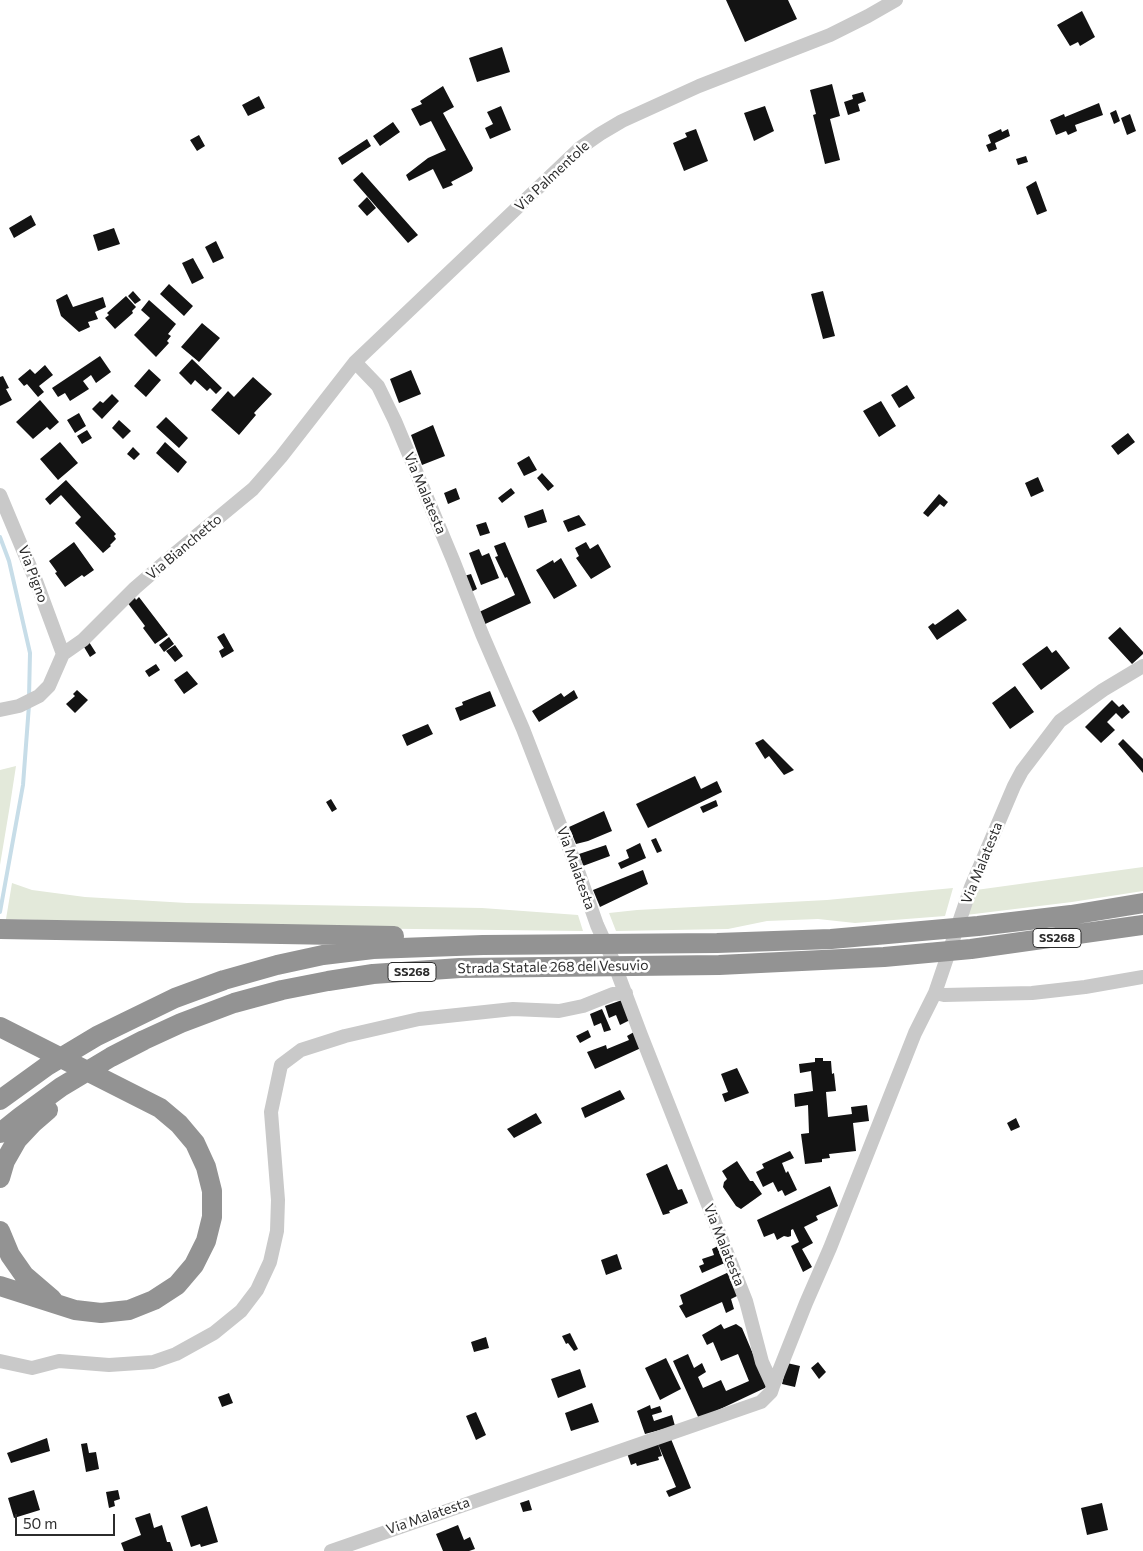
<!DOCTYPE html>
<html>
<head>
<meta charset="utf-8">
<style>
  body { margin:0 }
  #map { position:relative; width:1143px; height:1551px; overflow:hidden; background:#fff; font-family:Commissioner,sans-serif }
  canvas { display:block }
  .scale { position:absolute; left:15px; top:1514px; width:100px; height:22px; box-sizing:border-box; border:2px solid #2c2c2c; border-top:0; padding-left:6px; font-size:15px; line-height:18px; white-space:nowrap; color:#2c2c2c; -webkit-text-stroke:4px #fff; paint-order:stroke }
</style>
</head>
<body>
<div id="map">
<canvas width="1143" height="1551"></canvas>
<div class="scale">50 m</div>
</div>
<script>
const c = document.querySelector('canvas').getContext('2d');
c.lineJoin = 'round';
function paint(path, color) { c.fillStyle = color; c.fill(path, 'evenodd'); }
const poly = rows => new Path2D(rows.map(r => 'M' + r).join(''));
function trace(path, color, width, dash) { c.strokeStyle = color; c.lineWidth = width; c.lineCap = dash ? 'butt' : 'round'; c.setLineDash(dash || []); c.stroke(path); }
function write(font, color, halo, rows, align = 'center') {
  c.font = font + ' Commissioner,sans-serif'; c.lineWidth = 5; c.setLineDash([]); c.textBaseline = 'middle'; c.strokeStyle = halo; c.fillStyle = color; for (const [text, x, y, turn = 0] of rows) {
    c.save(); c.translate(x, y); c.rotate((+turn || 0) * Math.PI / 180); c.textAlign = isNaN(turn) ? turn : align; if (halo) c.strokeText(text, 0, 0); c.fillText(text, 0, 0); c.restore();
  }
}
const green = poly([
  [16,766,10,805,0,865,0,770],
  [1143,867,1143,891,1072,902,966,915,976,890],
  [12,883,32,890,85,897,187,903,482,908,578,915,583,931,331,928,6,919],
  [953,888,945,916,855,923,818,919,767,921,728,929,616,931,609,913,637,910,827,900]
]);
const stream = poly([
  [0,537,9,561,30,653,29,698],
  [0,912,23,785,29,705]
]);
const building = poly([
  [726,0,788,0,797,19,745,42],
  [1082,11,1095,37,1080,46,1078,42,1070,46,1057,25],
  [502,47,510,72,477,82,469,58],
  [832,84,840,116,830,119,840,160,825,164,813,115,816,114,810,90],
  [443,86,454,107,443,113,473,168,472,171,451,182,453,185,443,189,433,169,409,181,406,175,428,158,446,150,431,121,420,126,411,109,422,104,420,101],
  [863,92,866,101,858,104,860,111,848,115,844,102,853,99,852,95],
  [259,96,265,108,248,116,242,105],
  [1099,103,1103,115,1075,125,1077,131,1068,135,1066,131,1056,135,1050,120,1064,114,1065,117],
  [501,106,511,130,490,139,485,128,493,124,487,112],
  [765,106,774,131,754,141,744,113],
  [1116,110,1120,121,1114,124,1110,113],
  [1130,114,1136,131,1127,135,1121,118],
  [393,122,400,132,380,146,373,136],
  [696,129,708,161,684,171,673,143,687,137,685,133],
  [1001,129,1002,132,1008,129,1010,136,995,143,997,149,989,152,986,145,991,143,988,135],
  [199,135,205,146,197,151,190,140],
  [367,139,371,146,342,165,338,158],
  [1026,156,1028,162,1018,165,1016,159],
  [362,172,418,235,408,243,353,180],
  [1036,181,1047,211,1037,215,1026,187],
  [367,197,376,208,367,216,358,206],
  [31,215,36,225,14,238,9,228],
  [114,228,120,244,98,251,93,235],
  [216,241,224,258,213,263,205,247],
  [193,258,204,278,192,284,182,263],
  [169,284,193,306,184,316,160,294],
  [133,291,141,300,135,304,128,296],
  [823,291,835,336,823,339,811,294],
  [67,294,73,307,103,297,106,307,95,312,98,319,88,322,90,327,79,332,61,316,56,300],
  [126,296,136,307,132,311,133,313,115,329,105,318,109,315,107,313],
  [149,300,176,324,168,334,171,336,167,341,169,343,156,357,134,335,150,318,141,310],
  [202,323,220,338,199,362,181,347],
  [100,356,111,372,96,383,91,375,83,381,89,389,70,401,65,393,58,397,52,388],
  [192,359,222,388,216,394,210,388,207,391,195,380,191,385,179,373],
  [45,365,53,375,39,386,44,392,38,397,27,384,24,386,18,379,30,369,35,374],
  [149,369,161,380,146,397,134,386],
  [411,370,421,394,399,403,390,379],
  [3,376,9,388,6,389,12,400,0,406,0,377],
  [253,377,272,394,254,413,256,415,239,435,211,410,228,391,234,397],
  [907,385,915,398,899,408,891,395],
  [112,394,119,401,102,419,92,409,100,401,103,403],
  [40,400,59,422,50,430,47,427,33,439,16,422],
  [881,401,896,426,879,437,863,411],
  [79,413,86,426,75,433,67,420],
  [166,417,188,438,179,448,156,427],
  [119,420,131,431,123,439,112,428],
  [433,425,445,456,422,465,411,435],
  [87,430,92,438,82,444,77,436],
  [1128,433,1135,442,1118,455,1111,446],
  [60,442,78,463,58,480,40,459],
  [165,442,187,462,178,473,156,453],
  [133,447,140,454,134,460,127,454],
  [529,456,537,470,524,476,517,463],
  [542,473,554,486,548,491,537,478],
  [1038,477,1044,491,1031,497,1025,483],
  [66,480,116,534,114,536,116,539,110,545,111,546,103,553,75,523,81,517,61,495,50,505,45,499],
  [456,488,460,499,448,504,444,493],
  [511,488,515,493,502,503,498,498],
  [939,494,948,502,944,507,940,504,928,517,923,513],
  [543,509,547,522,528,528,524,516],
  [579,515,586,525,568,532,563,521],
  [486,522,490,533,480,536,476,525],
  [74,542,94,570,84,577,82,575,65,587,55,573,57,572,49,561],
  [505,542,531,603,483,625,477,613,515,595,507,577,505,578,495,557,498,556,494,546],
  [586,542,590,549,598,544,611,567,591,579,576,558,579,556,575,548],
  [479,549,482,556,489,553,499,578,481,585,469,553],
  [561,558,577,586,554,599,536,570,553,560,554,563],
  [471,574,477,589,471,592,464,576],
  [134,596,136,600,139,597,168,635,155,644,143,628,145,626,127,602],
  [958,609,967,620,937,640,928,627,933,623,935,625],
  [1120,627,1143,652,1143,654,1132,664,1108,638],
  [224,633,234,651,222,658,219,651,224,648,217,637],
  [169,637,174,644,164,652,159,645],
  [89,642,96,653,90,657,84,647],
  [175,645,183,656,175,662,166,651],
  [1047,646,1052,653,1056,650,1070,668,1041,690,1022,664],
  [156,664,160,670,149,677,145,671],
  [187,671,198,684,184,694,174,680],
  [1015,686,1034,712,1010,729,992,703],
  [77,690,88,700,75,713,66,704,75,696,73,694],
  [574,690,578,698,539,722,532,711,561,693,564,697],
  [490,691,496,706,460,721,455,708,463,705,462,702],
  [1112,700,1119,707,1123,704,1130,712,1122,719,1116,713,1107,722,1115,730,1101,743,1085,727],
  [428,724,433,734,407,746,402,735],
  [763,739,794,770,784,775,769,756,765,759,755,743],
  [1123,739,1143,759,1143,773,1118,744],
  [695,776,701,789,717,781,722,792,648,828,636,804],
  [331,799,337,809,332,812,326,802],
  [716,800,718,806,703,813,700,807],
  [604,811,612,831,588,841,576,844,569,827],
  [656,838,662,851,657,853,651,840],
  [640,843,646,858,621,869,618,863,629,858,626,850],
  [606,845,610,856,583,866,579,854],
  [643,870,648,884,600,907,593,890],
  [622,1000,630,1020,620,1025,616,1015,609,1018,605,1006],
  [602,1009,611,1030,604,1032,601,1023,594,1026,590,1014],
  [588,1030,591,1037,580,1043,576,1036],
  [634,1032,641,1048,595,1069,587,1052,606,1045,607,1049,629,1040,627,1036],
  [815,1058,823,1058,823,1061,831,1061,832,1074,834,1073,836,1091,826,1092,828,1117,852,1114,851,1107,867,1105,869,1121,853,1123,856,1151,829,1154,830,1158,822,1159,822,1162,805,1164,801,1134,809,1133,808,1105,795,1107,794,1094,813,1091,811,1071,800,1073,799,1064,815,1062],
  [737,1068,749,1093,725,1102,722,1094,728,1092,721,1074],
  [620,1090,625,1099,585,1118,581,1108],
  [536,1113,542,1123,514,1138,507,1129],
  [1016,1118,1020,1127,1011,1131,1007,1123],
  [790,1151,794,1158,782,1163,786,1173,788,1171,797,1190,785,1196,782,1190,778,1192,773,1182,763,1187,756,1172,764,1168,762,1164],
  [737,1161,750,1181,753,1181,762,1194,741,1209,736,1206,723,1187,724,1182,727,1179,722,1171],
  [667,1164,678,1190,682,1189,688,1203,669,1211,670,1213,663,1215,646,1174],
  [830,1186,838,1206,816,1216,818,1220,804,1227,813,1243,802,1249,812,1267,803,1272,791,1246,799,1242,793,1229,791,1230,791,1236,788,1237,784,1236,777,1240,774,1233,764,1237,757,1220],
  [720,1245,727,1262,702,1273,699,1266,704,1264,702,1259,714,1255,712,1249],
  [617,1254,622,1269,606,1275,601,1260],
  [731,1271,739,1295,731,1299,734,1309,726,1313,722,1302,686,1318,679,1306,683,1304,680,1295],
  [721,1324,724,1329,736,1324,742,1328,767,1387,699,1419,673,1361,688,1354,694,1368,702,1363,706,1372,698,1377,703,1388,721,1380,726,1391,749,1381,738,1354,721,1361,713,1342,707,1345,702,1335],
  [570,1333,578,1349,574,1351,568,1343,566,1344,562,1336],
  [486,1337,489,1348,474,1352,471,1342],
  [666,1358,681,1389,660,1400,645,1368],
  [818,1362,826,1372,819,1379,811,1368],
  [787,1363,800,1366,795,1387,782,1384],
  [580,1369,586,1387,558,1398,551,1379],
  [229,1393,233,1403,222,1407,218,1397],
  [592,1403,599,1422,571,1431,565,1413],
  [650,1405,651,1409,660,1406,662,1412,652,1415,654,1421,672,1415,675,1426,645,1434,637,1411],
  [476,1412,486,1435,476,1440,466,1416],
  [47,1438,50,1451,11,1463,7,1453],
  [671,1439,691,1488,669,1497,666,1491,676,1487,658,1444,662,1456,658,1457,659,1460,637,1466,636,1463,631,1465,627,1453],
  [87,1443,89,1453,96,1452,99,1469,86,1472,81,1444],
  [34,1490,40,1510,14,1518,8,1498],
  [118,1490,120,1499,114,1501,115,1506,109,1508,106,1492],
  [529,1500,532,1510,523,1512,520,1503],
  [1102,1503,1108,1530,1087,1535,1081,1508],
  [207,1506,218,1542,201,1547,200,1544,191,1547,181,1516],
  [150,1513,154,1528,162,1525,167,1542,170,1542,173,1551,124,1551,121,1543,141,1535,135,1518],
  [458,1525,464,1540,470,1537,475,1549,469,1551,443,1551,436,1534]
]);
const minor = poly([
  [0,495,36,581,63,654],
  [0,710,19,706,39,696,49,686,63,654,83,640,135,588,172,556,253,489,281,457,355,362,580,148,600,134,622,121,699,86,830,35,868,16,896,0],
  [935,993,944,995,1032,993,1085,987,1143,977],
  [0,1361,32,1368,59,1361,109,1365,153,1362,176,1354,214,1333,241,1311,257,1290,270,1262,277,1231,278,1200,271,1112,281,1065,301,1050,345,1036,419,1019,513,1009,559,1011,583,1006,613,994,626,993],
  [773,1386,806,1303,830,1248,915,1033,935,993,971,887,1014,786,1022,771,1060,721,1103,690,1143,666],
  [331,1551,761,1402,771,1392,773,1386,762,1362,746,1301,641,1035,612,958,597,925,578,871,523,729,482,634,453,560,395,421,378,386,355,362]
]);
const highway = poly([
  [0,929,394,936],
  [0,1027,160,1108,179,1124,195,1143,206,1167,212,1191,212,1217,206,1241,194,1265,177,1285,154,1300,129,1310,101,1313,75,1310,0,1286],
  [0,1100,47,1066,97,1036,175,998,224,980,277,965,323,955,373,949,483,945,717,943,831,939,978,926,1071,915,1143,903],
  [0,1133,20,1117,61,1087,111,1057,144,1040,181,1023,234,1003,282,990,328,981,373,974,460,968,719,965,884,957,971,949,1143,925],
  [0,1178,5,1161,17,1140,33,1123,48,1110],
  [0,1231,10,1255,24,1275,52,1299]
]);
const shields = [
  [1057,938,48],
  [412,972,48]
];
const shieldNames = [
  ["SS268",1057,938],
  ["SS268",412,972]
];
const streetNames = [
  ["Via Palmentole",552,176,-43],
  ["Via Malatesta",425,493,67],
  ["Via Bianchetto",184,547,-40],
  ["Via Pigno",33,574,69],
  ["Via Malatesta",982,863,-68],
  ["Via Malatesta",576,868,70],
  ["Strada Statale 268 del Vesuvio",553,967,-1],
  ["Via Malatesta",724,1245,68],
  ["Via Malatesta",428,1516,-19]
];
paint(green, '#e3e9da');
trace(stream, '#c7dde8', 4);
paint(building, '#131313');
trace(minor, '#c9c9c9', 14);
trace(highway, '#939393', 20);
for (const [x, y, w] of shields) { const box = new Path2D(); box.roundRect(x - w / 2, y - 9.5, w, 19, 4); c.fillStyle = '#fff'; c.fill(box); trace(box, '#2c2c2c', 1); }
write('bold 12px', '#2c2c2c', null, shieldNames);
write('14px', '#2c2c2c', '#fff', streetNames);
</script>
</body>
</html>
